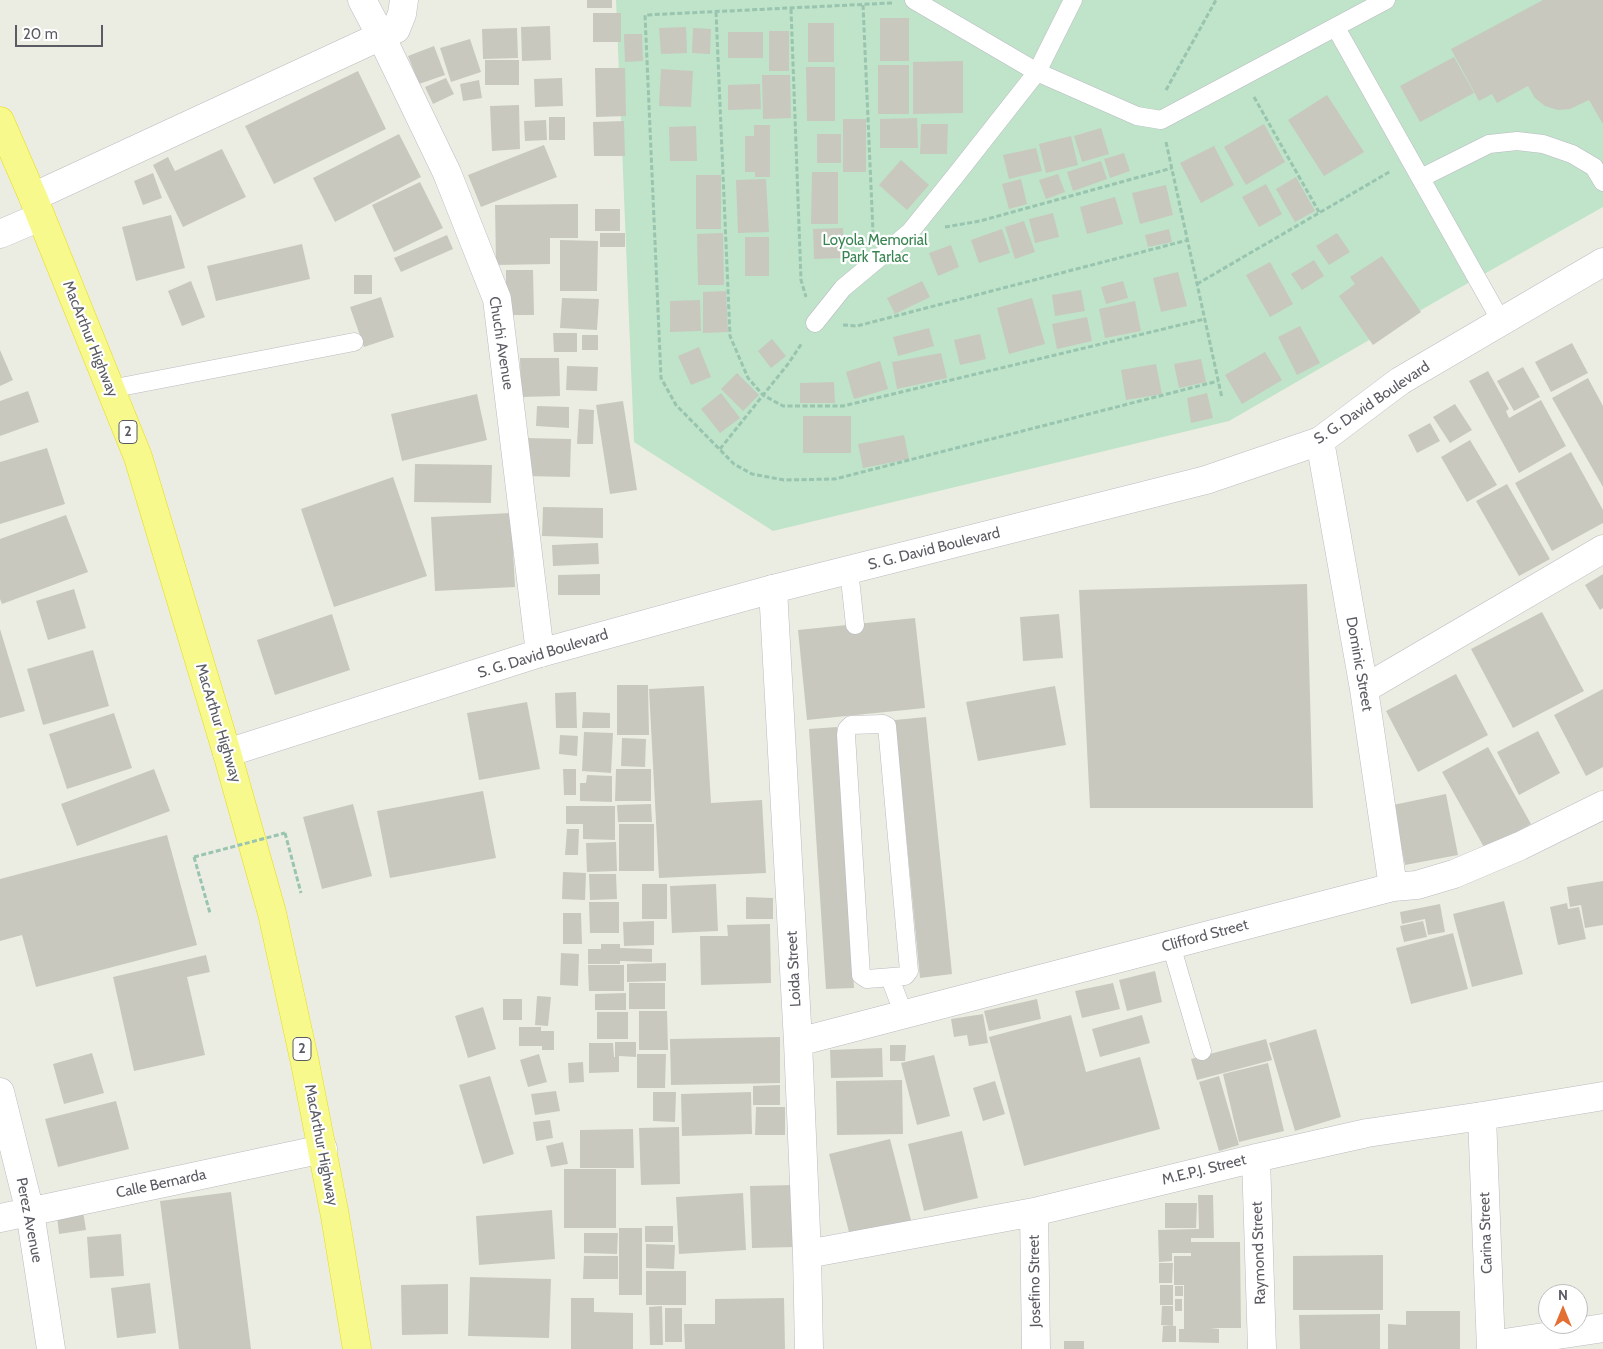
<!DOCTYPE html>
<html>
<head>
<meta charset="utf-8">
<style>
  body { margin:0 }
  #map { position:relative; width:1603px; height:1349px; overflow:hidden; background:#ecede2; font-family:Cabin,sans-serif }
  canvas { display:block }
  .north { position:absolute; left:1538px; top:1284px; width:50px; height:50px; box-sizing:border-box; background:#fff; border:1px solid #bdbec1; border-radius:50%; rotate:0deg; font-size:14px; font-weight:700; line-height:20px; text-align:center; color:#5b5c63 }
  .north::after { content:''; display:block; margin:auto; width:18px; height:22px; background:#e36f32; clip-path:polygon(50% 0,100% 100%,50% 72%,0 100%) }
  .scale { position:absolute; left:15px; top:25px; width:88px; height:22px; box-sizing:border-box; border:2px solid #5b5c63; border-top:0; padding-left:6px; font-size:15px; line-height:18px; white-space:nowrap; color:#5b5c63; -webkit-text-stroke:4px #fff; paint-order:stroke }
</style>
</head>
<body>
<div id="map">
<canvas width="1603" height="1349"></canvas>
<div class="north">N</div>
<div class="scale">20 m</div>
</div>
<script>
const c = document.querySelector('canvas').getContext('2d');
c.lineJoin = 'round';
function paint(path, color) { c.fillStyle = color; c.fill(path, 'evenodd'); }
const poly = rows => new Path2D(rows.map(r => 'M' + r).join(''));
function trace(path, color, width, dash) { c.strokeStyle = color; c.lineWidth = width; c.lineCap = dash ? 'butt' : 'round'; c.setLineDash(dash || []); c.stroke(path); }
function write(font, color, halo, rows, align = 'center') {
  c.font = font + ' Cabin,sans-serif'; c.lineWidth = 4.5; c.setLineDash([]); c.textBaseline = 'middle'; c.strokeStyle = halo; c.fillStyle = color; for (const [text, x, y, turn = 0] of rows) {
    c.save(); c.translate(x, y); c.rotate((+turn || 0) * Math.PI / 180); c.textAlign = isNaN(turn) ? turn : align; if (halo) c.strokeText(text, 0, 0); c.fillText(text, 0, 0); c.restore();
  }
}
const green = poly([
  [616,0,1603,0,1603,207,1454,291,1229,421,773,531,634,442]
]);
const building = poly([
  [587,0,612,0,612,8,587,8],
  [1543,0,1603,0,1603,124,1589,100,1570,109,1558,110,1545,106,1535,98,1528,86,1497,103,1492,94,1479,101,1451,49],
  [593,13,621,13,621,42,593,42],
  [880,18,909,18,909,61,880,61],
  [808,23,834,23,834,62,808,62],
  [550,26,551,60,522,61,521,27],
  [686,27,687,53,661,54,659,28],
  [517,28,518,58,483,59,482,29],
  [693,28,711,29,710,54,692,53],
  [769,31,789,31,789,71,769,71],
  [728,32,763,32,763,58,728,58],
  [624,34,642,34,643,61,625,62],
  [470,39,481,72,451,82,440,48],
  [434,46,445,75,419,84,408,56],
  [1454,57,1474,93,1420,122,1400,86],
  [485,60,519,60,519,85,485,85],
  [963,61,963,113,913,114,913,62],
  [878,65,909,65,909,114,878,114],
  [806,67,835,67,835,121,807,121],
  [595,68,625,68,626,116,596,117],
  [661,69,693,71,691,107,659,106],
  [358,71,386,129,274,184,245,126],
  [762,75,790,75,791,118,763,119],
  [446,78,454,94,433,104,425,87],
  [562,78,563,106,535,107,534,79],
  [479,80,482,98,463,101,460,84],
  [760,84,761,109,728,110,728,85],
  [1327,95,1364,152,1324,176,1288,120],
  [519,105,520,149,492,151,490,106],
  [549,117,565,117,565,140,549,140],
  [917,118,918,148,880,148,880,119],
  [843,119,866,119,866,172,843,172],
  [546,120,547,140,525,141,524,121],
  [624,121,625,156,594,156,593,122],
  [921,124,948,124,947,154,920,154],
  [1264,124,1285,162,1246,185,1224,147],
  [754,125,770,125,770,177,755,177,755,172,745,172,745,136,754,136],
  [696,126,697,161,670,161,669,127],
  [1101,128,1109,154,1082,162,1074,136],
  [399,134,421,177,335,222,313,178],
  [817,134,841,134,841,163,817,163],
  [1071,136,1078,165,1046,173,1039,144],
  [544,145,557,177,481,207,468,175],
  [1214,146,1234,185,1201,203,1180,163],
  [1036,148,1042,171,1009,179,1003,155],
  [222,149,246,197,183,227,153,165,168,157,175,171],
  [1124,153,1130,171,1110,178,1104,159],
  [901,160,929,185,907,210,879,185],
  [1101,161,1107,179,1073,191,1067,172],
  [812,172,838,172,838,224,811,224],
  [153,173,162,198,143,205,134,181],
  [1058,174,1065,192,1046,199,1039,180],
  [696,175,721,175,721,229,696,229],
  [1296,177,1315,211,1295,222,1276,189],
  [766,179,769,232,738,233,736,180],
  [1021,179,1027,204,1009,209,1002,184],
  [420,182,443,228,394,252,372,205],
  [1266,184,1282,214,1259,227,1242,197],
  [1166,185,1173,215,1140,224,1132,193],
  [1115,197,1123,224,1087,234,1080,207],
  [578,204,578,238,550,238,550,264,496,265,495,205],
  [595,209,620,209,620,231,595,231],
  [1053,213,1059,237,1035,243,1029,219],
  [171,215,185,268,136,281,122,227],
  [1024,221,1035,252,1015,259,1005,227],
  [843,228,844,258,814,259,813,229],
  [1002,229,1010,253,979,263,971,240],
  [1169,229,1172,242,1148,247,1145,235],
  [600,233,625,233,625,247,600,247],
  [723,233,724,285,698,285,697,234],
  [1337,233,1350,252,1329,265,1316,246],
  [447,235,453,249,401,272,394,258],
  [745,237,769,237,769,276,745,276],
  [560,240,598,241,597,291,560,291],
  [302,244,310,279,216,301,207,266],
  [951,245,959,267,938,276,929,253],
  [1382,256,1421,312,1373,345,1339,296,1355,284,1350,277],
  [1314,260,1324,276,1302,290,1291,274],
  [1270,262,1293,304,1270,317,1246,275],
  [506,270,533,270,534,315,506,315],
  [1178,272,1187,306,1161,312,1153,278],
  [354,275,372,275,372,294,354,294],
  [191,281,205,317,182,326,168,291],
  [922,281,930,297,895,314,887,298],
  [1123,281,1128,298,1106,304,1101,287],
  [1081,290,1085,311,1055,316,1052,295],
  [726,291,728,332,703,333,703,292],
  [381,297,394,337,364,347,350,307],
  [562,298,599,299,597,330,560,328],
  [1032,298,1045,344,1009,354,997,308],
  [700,300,701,331,670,332,670,301],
  [1135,301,1141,331,1105,338,1099,309],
  [1087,317,1092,341,1057,349,1052,324],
  [1300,326,1320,363,1297,375,1278,337],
  [929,328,934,346,898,356,893,337],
  [553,333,577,333,577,352,554,352],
  [980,334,986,359,960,365,954,340],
  [582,335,598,335,598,350,582,350],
  [772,339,786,356,771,368,758,351],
  [1572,343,1588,373,1551,392,1535,362],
  [699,347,711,377,691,385,678,356],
  [0,350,13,380,0,386],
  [1265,352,1282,380,1242,404,1225,375],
  [941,353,947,378,897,389,892,362],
  [520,358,559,358,560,396,521,397],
  [1201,359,1206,382,1179,388,1174,364],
  [880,361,888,389,854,399,846,372],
  [1156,364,1162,394,1126,400,1121,370],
  [567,366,598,367,597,391,566,390],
  [1523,367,1540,397,1514,411,1497,381],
  [1488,371,1509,409,1506,411,1509,418,1541,400,1566,446,1519,473,1469,381],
  [737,373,759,395,743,411,721,389],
  [1588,378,1603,406,1603,487,1552,398],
  [834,382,835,403,800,403,800,383],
  [28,391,39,422,0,436,0,401],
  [721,393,740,418,720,433,701,409],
  [1207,393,1213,418,1191,423,1187,398],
  [477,394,487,440,402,461,391,414],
  [623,401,637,490,610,494,596,405],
  [1455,404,1472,430,1450,443,1433,417],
  [537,406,569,407,569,428,536,426],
  [579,409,594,410,593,444,577,444],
  [803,416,851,416,851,453,803,453],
  [1430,423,1440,441,1417,453,1408,435],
  [904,435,909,459,863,468,858,444],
  [525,438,571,439,570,477,524,476],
  [1470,440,1497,485,1467,502,1441,457],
  [47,448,65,504,0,524,0,462],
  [1571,452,1603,510,1603,523,1552,551,1515,483],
  [415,464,492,465,491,503,414,502],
  [393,477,427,576,334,607,301,509],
  [1507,484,1550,559,1519,576,1476,501],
  [543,507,603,508,603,538,542,536],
  [511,513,515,587,435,591,431,517],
  [66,515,88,572,2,604,0,599,0,539],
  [598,543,599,564,553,566,552,545],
  [600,574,600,595,558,595,558,575],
  [1603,574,1603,608,1600,610,1585,585],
  [1307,584,1313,808,1090,808,1079,590],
  [74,589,86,628,48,640,36,601],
  [1542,612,1584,691,1513,728,1471,649],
  [332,614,350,670,275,695,257,640],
  [1059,614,1063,658,1023,661,1020,617],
  [915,618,925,708,807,720,798,630],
  [0,629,25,711,0,718],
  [93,650,109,706,43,725,27,669],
  [1456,674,1488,735,1418,772,1386,711],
  [617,685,648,685,649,735,617,735],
  [704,686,711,803,762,800,766,873,659,878,649,689],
  [1055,686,1066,745,978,761,966,702],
  [1603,689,1603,767,1586,776,1554,715],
  [576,692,577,728,556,728,555,693],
  [527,702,540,769,479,780,467,713],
  [583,712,610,713,610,728,582,728],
  [114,713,132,768,67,789,49,734],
  [926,717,952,974,920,978,895,720],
  [837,727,854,988,826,989,809,729],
  [1538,731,1560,773,1519,795,1497,752],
  [584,732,613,733,611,773,582,771],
  [560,735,578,736,577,756,559,754],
  [622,738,646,739,645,767,621,766],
  [1488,747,1531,824,1485,849,1442,772],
  [154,769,170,811,77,846,61,804],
  [563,769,576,769,576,795,564,795],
  [616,769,651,769,651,801,615,801],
  [587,775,612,776,612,802,580,801,580,783,586,783],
  [483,791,496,858,390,878,377,811],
  [1446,794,1458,855,1405,865,1393,805],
  [353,804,372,876,322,889,303,817],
  [651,804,652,822,618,822,617,805],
  [566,806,615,806,615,840,583,839,583,824,566,824],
  [619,824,654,824,654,871,619,871],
  [567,829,579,829,578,855,565,855],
  [167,835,197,945,36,987,22,935,0,941,0,879],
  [616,842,617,871,587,872,586,843],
  [563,872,586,873,585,900,562,899],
  [589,874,616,874,617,899,590,900],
  [1603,881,1603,925,1585,928,1581,905,1570,907,1567,887],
  [642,884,667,884,667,919,642,919],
  [716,884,718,931,672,933,670,886],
  [746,897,773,898,773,919,746,919],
  [1504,901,1523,974,1472,987,1453,914],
  [589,902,619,902,619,933,590,933],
  [1567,903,1568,909,1579,907,1586,939,1558,945,1550,907],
  [1440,904,1445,932,1428,935,1425,919,1402,924,1400,912],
  [563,913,581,913,582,944,563,944],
  [654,921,654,945,624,946,623,922],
  [1423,921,1427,937,1404,942,1400,926],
  [770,924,771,983,701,985,700,936,728,936,727,925],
  [1453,933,1468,989,1411,1004,1396,948],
  [601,944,620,944,620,948,652,949,652,962,620,961,620,964,588,964,588,949,601,949],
  [561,953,579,954,578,986,560,985],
  [206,955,210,972,187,977,205,1055,134,1071,113,977],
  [666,963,666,981,627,982,627,964],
  [588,965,624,965,624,991,589,991],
  [1155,971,1162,1002,1127,1011,1119,980],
  [629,983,665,983,665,1009,629,1009],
  [1113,983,1120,1009,1082,1018,1075,991],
  [626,993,626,1010,595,1010,595,994],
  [537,996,551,997,548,1026,535,1025],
  [503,999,522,999,522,1020,503,1020],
  [1037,999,1041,1019,989,1031,984,1011],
  [483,1007,496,1049,468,1058,455,1016],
  [639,1011,667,1011,668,1050,639,1050],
  [597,1012,628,1012,628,1039,597,1039],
  [983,1014,988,1043,969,1046,967,1035,954,1037,951,1019],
  [1071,1015,1086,1072,1140,1057,1160,1129,1024,1166,989,1037],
  [1142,1015,1150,1043,1100,1057,1092,1029],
  [519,1027,541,1027,541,1031,554,1031,554,1050,542,1050,542,1046,519,1046],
  [1316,1029,1341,1117,1295,1131,1269,1043],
  [780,1037,780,1083,671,1085,670,1039],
  [1266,1039,1272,1060,1197,1080,1191,1059],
  [615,1042,636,1042,636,1057,619,1056,619,1072,589,1073,589,1043,613,1043,614,1057,615,1057],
  [890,1045,906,1045,905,1061,890,1061],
  [882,1048,883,1077,831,1078,830,1050],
  [92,1053,104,1093,64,1104,53,1064],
  [539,1054,547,1082,528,1087,520,1060],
  [637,1054,666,1054,665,1088,637,1088],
  [934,1055,950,1116,917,1125,901,1063],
  [583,1062,584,1082,569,1083,568,1063],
  [1268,1063,1284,1131,1239,1142,1223,1074],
  [490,1076,514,1154,483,1164,459,1085],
  [1219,1076,1239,1145,1219,1151,1199,1082],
  [902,1080,903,1134,837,1135,836,1081],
  [995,1081,1005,1114,983,1121,973,1088],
  [780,1085,780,1105,753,1105,753,1086],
  [556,1091,560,1111,535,1115,531,1094],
  [653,1092,676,1092,675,1122,653,1121],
  [751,1092,752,1134,682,1136,681,1094],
  [116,1101,129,1149,58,1167,45,1119],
  [756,1107,785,1107,785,1135,755,1135],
  [550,1120,553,1138,536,1141,533,1122],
  [679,1127,680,1184,641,1185,639,1128],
  [633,1129,634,1168,580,1168,580,1130],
  [962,1131,978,1198,924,1211,908,1144],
  [890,1139,912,1224,851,1240,829,1154],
  [563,1142,568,1164,551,1167,546,1146],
  [564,1169,616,1169,616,1228,564,1228],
  [795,1185,796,1247,752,1248,750,1186],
  [231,1192,251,1349,179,1349,160,1201],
  [743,1193,746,1250,679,1254,676,1197],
  [1198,1195,1213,1195,1214,1238,1191,1238,1191,1242,1240,1242,1241,1328,1210,1328,1219,1329,1219,1343,1179,1342,1179,1329,1184,1329,1184,1285,1174,1285,1174,1256,1191,1256,1191,1253,1172,1253,1172,1261,1159,1262,1158,1230,1199,1229],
  [1165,1203,1197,1203,1196,1228,1165,1228],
  [552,1210,555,1259,479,1265,476,1216],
  [83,1211,86,1230,59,1234,57,1215],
  [645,1226,673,1226,673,1242,645,1242],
  [619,1228,642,1228,642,1295,619,1295],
  [584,1233,618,1233,617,1254,584,1253],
  [121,1234,124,1276,90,1278,87,1237],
  [646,1244,675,1245,674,1269,646,1268],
  [1383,1255,1383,1310,1293,1310,1293,1256],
  [584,1256,618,1256,618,1279,583,1279],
  [1159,1263,1173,1263,1172,1283,1159,1283],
  [646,1271,686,1271,686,1305,646,1305],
  [470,1277,551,1279,549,1338,468,1336],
  [150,1283,156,1333,117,1338,111,1288],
  [448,1284,448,1334,402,1335,401,1285],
  [1160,1285,1173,1285,1173,1305,1160,1305],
  [1175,1286,1183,1286,1183,1296,1175,1296],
  [571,1298,594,1298,594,1312,633,1313,633,1349,571,1349],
  [784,1298,785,1349,685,1349,684,1324,715,1324,715,1299],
  [1175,1299,1182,1299,1182,1311,1175,1311],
  [662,1306,663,1345,650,1345,649,1307],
  [1162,1306,1173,1306,1173,1326,1161,1325],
  [665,1308,682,1308,682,1342,665,1342],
  [1406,1311,1460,1311,1460,1349,1388,1349,1388,1324,1406,1325],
  [1380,1314,1380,1349,1300,1349,1299,1315],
  [1163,1326,1176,1326,1176,1342,1162,1342],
  [1064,1341,1084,1341,1084,1349,1064,1349]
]);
const path = poly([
  [892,3,645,15,661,378,676,405,734,464,752,474,784,480,835,479,1218,381],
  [863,5,873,232],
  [791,9,801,280,806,297],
  [716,12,730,336,748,378,763,395,783,406,843,406,1205,319],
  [1166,90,1216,0],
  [1254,97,1319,212],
  [1166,142,1222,398],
  [945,227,980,221,1172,168],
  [1197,284,1391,171],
  [843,325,857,326,1188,240],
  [720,449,788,364,802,343],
  [285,833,301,893],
  [194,857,210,913]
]);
const lane = poly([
  [914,0,1037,72,1137,116,1161,120,1386,0],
  [1336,28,1501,321],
  [1421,178,1489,144,1517,141,1543,144,1572,154,1594,167,1603,182],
  [815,323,843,288,910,232,956,175,1037,72,1073,0],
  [110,389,354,342],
  [849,570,855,625],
  [883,724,887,726,909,971,905,976,867,979,861,975,846,735,847,729,851,725,883,724],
  [1171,945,1202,1051],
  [890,978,904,1015]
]);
const street = poly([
  [362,0,381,36,447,173,497,299,540,653],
  [33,197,396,29,402,14,404,0],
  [0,234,40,217],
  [1320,441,1364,689,1393,887],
  [773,589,798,1042,807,1254,809,1349],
  [1364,689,1603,549],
  [798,1042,1393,887,1417,885,1454,874,1520,846,1603,805],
  [0,1092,30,1212,51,1349],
  [1482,1116,1491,1349],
  [1256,1158,1262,1349],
  [1034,1212,1036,1349],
  [0,1218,323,1149],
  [807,1254,1034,1212,1256,1158,1367,1133,1482,1116,1603,1096],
  [1491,1345,1603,1328]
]);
const secondary = poly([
  [227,753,540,653,773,589,1206,480,1320,441,1400,381,1603,262]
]);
const highway = poly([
  [0,121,33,197,138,457,227,753,272,913,305,1063,335,1216,357,1349]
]);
const pathBridge = poly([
  [194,857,285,833]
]);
const shields = [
  [128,432,18],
  [302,1049,18]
];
const shieldNames = [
  ["2",128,432],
  ["2",302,1049]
];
const parkNames = [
  ["Loyola Memorial",875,241],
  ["Park Tarlac",875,258]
];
const streetNames = [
  ["MacArthur Highway",90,339,68],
  ["Chuchi Avenue",501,343,81],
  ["S. G. David Boulevard",1372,403,-34],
  ["S. G. David Boulevard",934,549,-14],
  ["S. G. David Boulevard",543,654,-17],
  ["Dominic Street",1359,664,80],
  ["MacArthur Highway",218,723,73],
  ["Clifford Street",1205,936,-15],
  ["Loida Street",794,969,-93],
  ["MacArthur Highway",321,1145,79],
  ["M.E.P.J. Street",1204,1170,-14],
  ["Calle Bernarda",161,1184,-12],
  ["Perez Avenue",29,1220,79],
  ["Carina Street",1486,1233,-92],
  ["Raymond Street",1259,1253,-92],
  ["Josefino Street",1035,1281,-91]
];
paint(green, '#bfe4c9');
paint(building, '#c8c8bf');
trace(lane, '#babac1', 19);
trace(street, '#babac1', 29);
trace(secondary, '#bbbcc3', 29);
trace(highway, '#e8dd08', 29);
trace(path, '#99c4b0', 3, [5, 2.5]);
trace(lane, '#fff', 18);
trace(street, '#fff', 28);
trace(secondary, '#fff', 28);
trace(highway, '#f8f98d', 28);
trace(pathBridge, '#99c4b0', 3, [5, 2.5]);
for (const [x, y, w] of shields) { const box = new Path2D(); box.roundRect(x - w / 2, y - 11.5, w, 23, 4); c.fillStyle = '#fff'; c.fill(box); trace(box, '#5b5c63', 1); }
write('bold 14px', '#5b5c63', null, shieldNames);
write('15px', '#388450', '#fff', parkNames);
write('15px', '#5b5c63', '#fff', streetNames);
</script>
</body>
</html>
